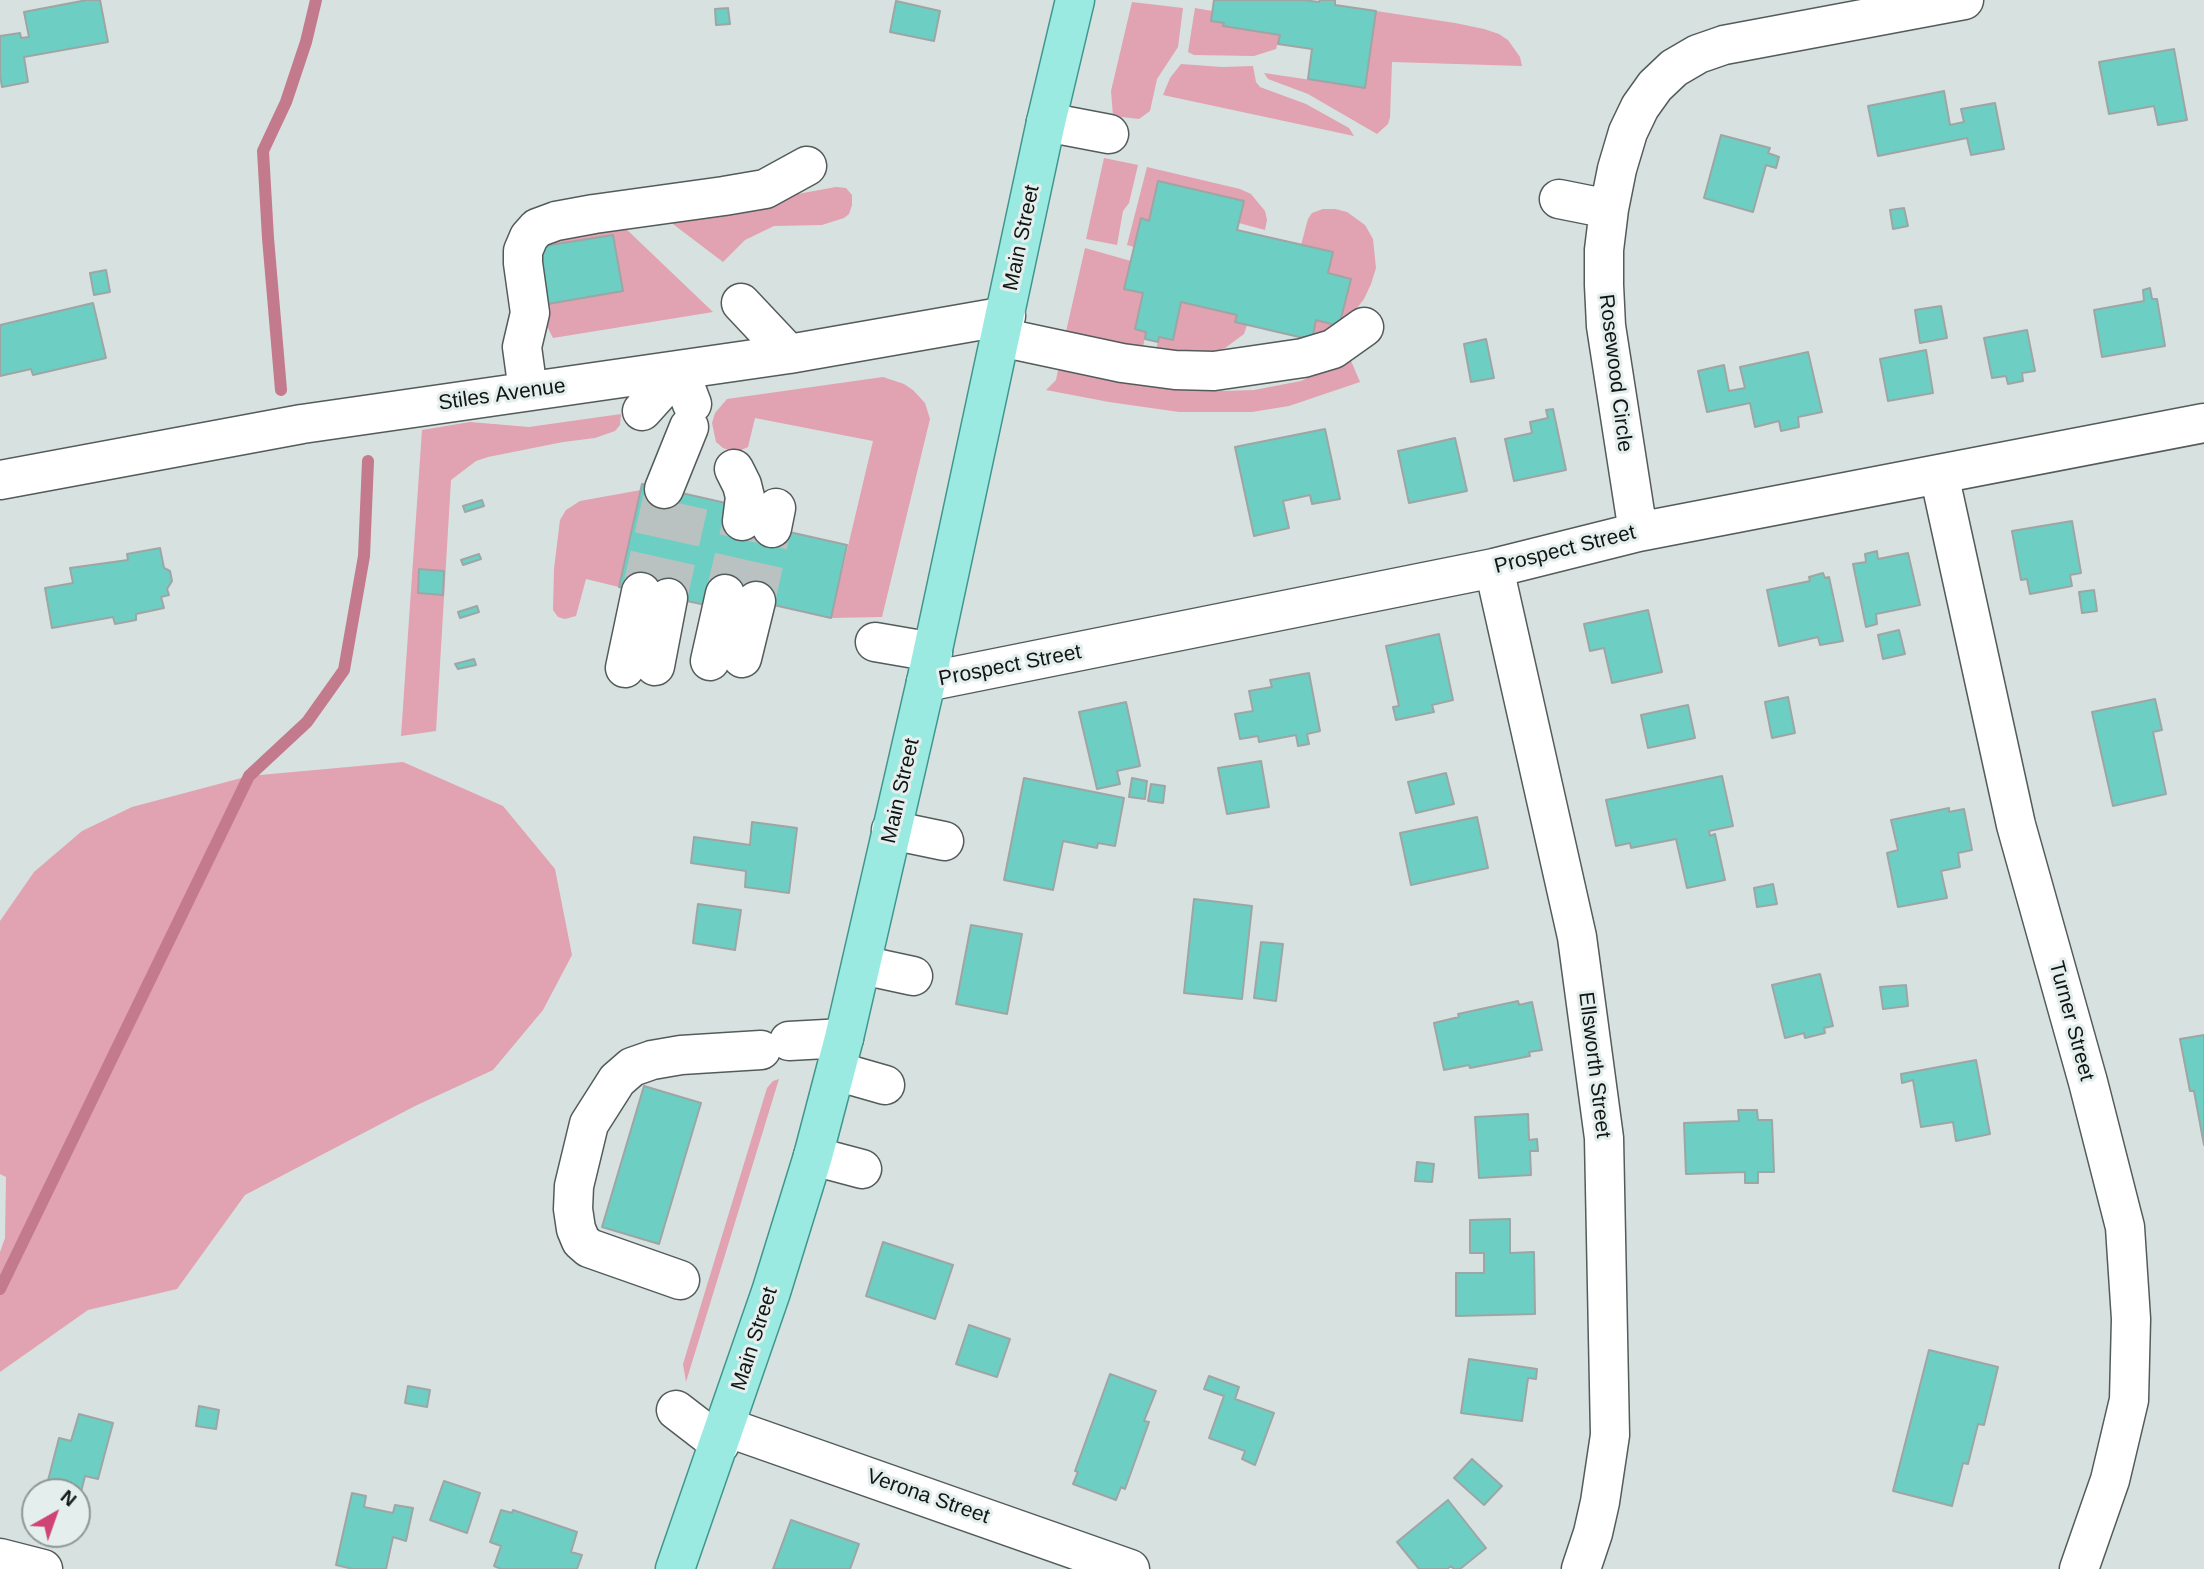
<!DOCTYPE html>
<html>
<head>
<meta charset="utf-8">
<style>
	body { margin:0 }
	#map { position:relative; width:2204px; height:1569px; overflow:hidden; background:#d7e1e0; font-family:Arial,sans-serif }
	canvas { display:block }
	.north { position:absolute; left:21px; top:1478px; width:70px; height:70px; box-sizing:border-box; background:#e4efed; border:2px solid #909896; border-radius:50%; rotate:40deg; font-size:19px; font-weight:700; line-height:28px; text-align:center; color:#111514 }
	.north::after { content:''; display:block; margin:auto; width:24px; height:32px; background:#d04475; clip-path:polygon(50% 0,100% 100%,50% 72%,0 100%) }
</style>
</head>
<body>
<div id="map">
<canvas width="2204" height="1569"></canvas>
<div class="north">N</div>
</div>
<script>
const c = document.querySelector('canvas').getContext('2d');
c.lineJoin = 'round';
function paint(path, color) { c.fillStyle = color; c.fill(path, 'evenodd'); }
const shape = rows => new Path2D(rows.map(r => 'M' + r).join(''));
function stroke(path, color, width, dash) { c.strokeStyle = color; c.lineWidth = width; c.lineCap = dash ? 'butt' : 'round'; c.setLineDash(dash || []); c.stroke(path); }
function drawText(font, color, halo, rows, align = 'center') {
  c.font = font + ' Arial,sans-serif'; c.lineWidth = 6; c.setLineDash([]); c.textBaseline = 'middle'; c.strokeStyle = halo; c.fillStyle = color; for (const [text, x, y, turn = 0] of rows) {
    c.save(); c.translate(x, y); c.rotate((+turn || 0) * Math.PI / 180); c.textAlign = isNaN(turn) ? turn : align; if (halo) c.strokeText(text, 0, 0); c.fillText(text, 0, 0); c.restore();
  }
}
paint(shape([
	[1132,2,1183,8,1178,47,1157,79,1150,111,1139,119,1113,116,1111,91],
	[1195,8,1212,11,1211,21,1224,23,1224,26,1280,35,1276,49,1254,56,1194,55,1188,52],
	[1376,11,1455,23,1484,29,1499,34,1508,40,1520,57,1522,66,1392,62,1390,117,1388,124,1377,134,1308,94,1268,79,1264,73,1365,88],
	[1181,64,1222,67,1253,66,1256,82,1260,87,1306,104,1349,128,1354,136,1163,95,1170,78],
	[1104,158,1138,165,1129,203,1123,211,1117,245,1086,239],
	[1147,167,1240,189,1251,194,1265,211,1267,220,1265,230,1239,223,1244,201,1149,221,1141,219,1134,247,1127,245],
	[836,187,846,188,852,195,852,205,849,214,844,218,822,225,774,226,745,240,723,262,665,218],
	[1323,209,1335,209,1347,212,1365,225,1373,239,1376,268,1371,284,1364,299,1344,325,1333,334,1321,339,1312,340,1316,320,1339,326,1350,279,1328,273,1332,252,1301,245,1308,219,1312,213],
	[623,226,713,312,553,338,545,322,546,238],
	[1085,248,1131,261,1124,288,1143,293,1135,329,1146,332,1142,352,1065,336],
	[1181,302,1237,315,1235,322,1247,325,1244,334,1225,348,1214,352,1155,354,1159,337,1173,340],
	[1349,356,1360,382,1289,406,1252,412,1179,412,1109,402,1046,390,1056,380,1059,365,1181,387,1224,391,1254,390,1301,381,1332,367],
	[883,377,904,384,913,390,925,403,930,419,882,617,831,618,873,441,755,418,748,447,739,451,732,451,723,448,716,442,712,423,715,413,727,399],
	[621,414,620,425,615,431,595,438,563,442,488,457,476,461,451,480,436,731,401,736,422,430,470,422,529,427],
	[641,490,619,587,586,579,576,616,565,619,558,617,553,610,554,569,560,520,566,510,580,501],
	[403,762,503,806,555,869,572,955,543,1010,493,1070,415,1106,245,1195,177,1289,88,1310,0,1372,0,1252,5,1238,6,1177,0,1174,0,921,34,872,82,831,132,807,249,776],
	[779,1079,686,1382,683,1364,767,1088,773,1081]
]), '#e1a2b1');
stroke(shape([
	[281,390,268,238,263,151,286,102,306,42,316,0],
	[0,1289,249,776,307,722,344,670,364,556,368,461]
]), '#c37a8d', 12);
const building = shape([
	[87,0,100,0,108,42,24,57,28,82,2,87,0,75,0,36,20,33,21,38,29,37,24,12,87,0],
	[1214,0,1303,0,1319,2,1320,0,1335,0,1335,5,1376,11,1365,88,1308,79,1312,49,1278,44,1280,35,1223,26,1224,23,1211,21,1214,0],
	[896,1,940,11,934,41,890,32,896,1],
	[728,8,730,24,716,25,715,9,728,8],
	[2174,49,2187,120,2158,125,2154,106,2109,114,2099,62,2174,49],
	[1944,91,1950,125,1964,122,1961,109,1995,103,2004,149,1971,155,1967,138,1878,156,1868,106,1944,91],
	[1721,135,1770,148,1768,153,1779,157,1776,168,1766,165,1753,212,1704,198,1721,135],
	[1158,181,1244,201,1237,230,1333,252,1328,273,1351,279,1339,326,1316,320,1312,340,1235,322,1237,315,1181,302,1173,340,1159,337,1158,342,1145,339,1146,332,1135,329,1143,293,1124,289,1141,218,1149,221,1158,181],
	[1904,208,1908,226,1893,229,1890,210,1904,208],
	[613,235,623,291,542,305,532,248,613,235],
	[106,270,110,292,94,295,90,273,106,270],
	[2150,288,2152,299,2157,299,2165,346,2102,357,2094,310,2144,301,2143,290,2150,288],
	[93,303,106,358,33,375,31,369,0,376,0,325,93,303],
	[1941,306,1947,338,1920,343,1915,310,1941,306],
	[2027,330,2035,371,2022,373,2023,381,2008,384,2006,376,1992,378,1984,338,2027,330],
	[1486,339,1494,378,1471,382,1464,344,1486,339],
	[1926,350,1933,393,1888,401,1880,359,1926,350],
	[1808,352,1822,412,1798,417,1799,427,1781,431,1779,421,1755,427,1750,403,1707,412,1698,371,1724,365,1729,391,1745,388,1740,367,1808,352],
	[1553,409,1566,470,1514,481,1505,439,1532,433,1530,422,1548,418,1546,410,1553,409],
	[1325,429,1340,499,1312,504,1310,495,1283,501,1289,528,1254,536,1235,447,1325,429],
	[1455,438,1467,491,1409,503,1398,451,1455,438],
	[642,484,730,504,727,518,847,545,831,618,756,601,706,605,619,587,642,484],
	[482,500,484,506,465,512,463,506,482,500],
	[2072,521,2081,573,2070,575,2072,586,2030,594,2027,579,2021,580,2012,531,2072,521],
	[160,548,164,568,170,571,172,581,167,589,169,595,161,597,164,608,136,614,136,620,115,624,113,617,52,628,45,588,73,583,70,568,128,560,127,554,160,548],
	[1877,551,1878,559,1908,553,1920,605,1876,614,1877,624,1866,627,1853,564,1866,562,1865,554,1877,551],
	[479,554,481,559,463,565,461,560,479,554],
	[419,569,444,571,443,595,418,593,419,569],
	[1823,573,1825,578,1829,577,1843,641,1820,645,1818,637,1779,646,1767,590,1810,581,1809,577,1823,573],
	[2094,590,2097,611,2082,613,2079,592,2094,590],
	[477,606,479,612,460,618,458,612,477,606],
	[1648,610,1662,672,1612,683,1604,648,1590,651,1584,624,1648,610],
	[1899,630,1905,654,1883,659,1878,635,1899,630],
	[1439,634,1453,700,1432,705,1434,712,1396,720,1393,707,1399,706,1386,646,1439,634],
	[474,659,476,665,458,669,455,664,474,659],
	[1309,673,1320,731,1307,734,1309,744,1298,746,1296,735,1259,742,1258,736,1240,739,1235,714,1253,711,1249,691,1272,687,1270,680,1309,673],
	[1788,697,1795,733,1772,738,1765,702,1788,697],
	[2155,699,2162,730,2153,732,2166,794,2113,806,2092,712,2155,699],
	[1126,702,1140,766,1117,771,1120,784,1097,789,1079,712,1126,702],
	[1688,705,1695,738,1648,748,1641,715,1688,705],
	[1261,761,1269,807,1227,814,1218,768,1261,761],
	[1446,773,1454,804,1416,813,1408,782,1446,773],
	[1722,776,1733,826,1709,831,1710,836,1715,834,1725,880,1687,888,1676,839,1631,848,1630,843,1616,846,1606,800,1722,776],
	[1024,778,1124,798,1115,846,1098,843,1097,848,1063,841,1053,890,1004,880,1024,778],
	[1132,778,1147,781,1145,799,1129,797,1132,778],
	[1151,784,1165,786,1163,803,1148,801,1151,784],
	[1949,808,1949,812,1964,809,1972,850,1958,853,1960,867,1941,871,1947,898,1898,907,1887,853,1898,850,1891,820,1949,808],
	[1477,817,1488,868,1411,885,1400,833,1477,817],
	[752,822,797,828,789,893,745,887,746,871,691,863,694,837,750,845,752,822],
	[1773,884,1777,904,1757,907,1754,888,1773,884],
	[1194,899,1252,906,1242,999,1184,993,1194,899],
	[698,904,741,910,735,950,693,943,698,904],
	[971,925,1022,934,1007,1014,956,1004,971,925],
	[1261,942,1283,944,1276,1001,1254,998,1261,942],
	[1820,974,1833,1026,1824,1028,1825,1033,1805,1038,1804,1033,1785,1038,1772,985,1820,974],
	[1906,985,1908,1006,1883,1009,1880,987,1906,985],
	[1518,1001,1519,1005,1532,1002,1542,1050,1529,1052,1530,1056,1470,1068,1469,1065,1444,1070,1434,1023,1459,1017,1458,1014,1518,1001],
	[2204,1035,2204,1145,2194,1091,2190,1091,2180,1039,2204,1035],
	[1976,1060,1990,1134,1956,1141,1953,1122,1921,1127,1913,1080,1902,1083,1901,1074,1976,1060],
	[644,1086,701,1103,659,1244,602,1227,644,1086],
	[1738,1110,1757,1110,1758,1120,1772,1120,1774,1172,1758,1172,1758,1183,1745,1183,1745,1172,1686,1174,1684,1123,1739,1121,1738,1110],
	[1528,1114,1529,1140,1537,1139,1538,1151,1530,1151,1531,1175,1479,1178,1475,1117,1528,1114],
	[1417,1162,1434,1164,1432,1182,1415,1181,1417,1162],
	[1510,1219,1510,1253,1534,1252,1535,1314,1456,1316,1456,1273,1484,1273,1484,1253,1470,1253,1470,1220,1510,1219],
	[883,1242,953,1265,935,1319,866,1296,883,1242],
	[969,1325,1010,1339,997,1377,956,1364,969,1325],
	[1929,1350,1998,1367,1984,1425,1978,1424,1968,1464,1963,1463,1952,1506,1893,1491,1929,1350],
	[1469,1359,1537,1369,1536,1379,1528,1378,1522,1421,1461,1413,1469,1359],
	[1110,1374,1156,1391,1144,1421,1149,1422,1125,1489,1121,1487,1116,1500,1073,1484,1078,1472,1075,1471,1110,1374],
	[1209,1376,1239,1387,1235,1399,1274,1413,1255,1465,1242,1459,1245,1451,1209,1438,1224,1396,1204,1389,1209,1376],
	[408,1386,430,1390,427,1407,405,1403,408,1386],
	[199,1406,219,1410,216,1429,196,1426,199,1406],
	[79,1414,113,1423,98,1479,85,1476,77,1508,77,1492,45,1492,59,1438,71,1441,79,1414],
	[1472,1459,1502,1486,1484,1505,1454,1478,1472,1459],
	[444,1481,480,1493,467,1533,430,1520,444,1481],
	[352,1493,366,1496,364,1507,393,1513,395,1505,413,1508,406,1541,393,1537,386,1569,353,1569,336,1565,352,1493],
	[1448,1500,1486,1548,1460,1569,1454,1569,1451,1566,1447,1569,1419,1569,1397,1542,1448,1500],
	[501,1510,512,1513,513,1510,577,1532,571,1552,582,1555,577,1569,501,1569,494,1566,501,1546,490,1542,501,1510],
	[791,1520,859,1544,850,1569,773,1569,791,1520]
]);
paint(building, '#6dcfc3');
stroke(building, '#9da6a5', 2);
stroke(shape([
	[641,592,664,489],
	[725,594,742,521],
	[668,598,691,495],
	[756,601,772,528]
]), '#b9c2c1', 38, [38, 19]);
const minor = shape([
	[1046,122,1109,134],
	[1559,199,1609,209],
	[741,303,789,354],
	[1000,337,1122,363,1175,370,1214,371,1303,358,1333,349,1364,327],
	[528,391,522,347,530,313,523,263,523,251,529,237,537,228,556,221,594,214,724,196,765,189,807,166],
	[642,411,679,370,692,404],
	[734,469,742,485,745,497,742,521],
	[1939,474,2016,825,2088,1082,2125,1227,2131,1319,2129,1400,2110,1480,2079,1569],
	[0,480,302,424,789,354,1006,316],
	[664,489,689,427],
	[772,528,776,508],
	[1638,532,1606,326,1604,285,1604,250,1609,209,1617,169,1628,132,1640,107,1655,86,1674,68,1698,54,1724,45,1964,0],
	[1494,568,1577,937,1604,1138,1610,1435,1600,1502,1593,1533,1581,1569],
	[875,642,933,652],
	[742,658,756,601],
	[710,661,725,594],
	[655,666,668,598],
	[625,668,641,592],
	[926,682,1494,568,1638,532,2204,423],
	[891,830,944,841],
	[862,965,913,976],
	[789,1041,844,1038],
	[836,1071,885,1085],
	[813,1156,862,1169],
	[680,1280,589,1248,581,1241,576,1229,573,1209,574,1186,589,1124,617,1080,632,1067,652,1060,681,1055,761,1050],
	[676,1410,720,1444],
	[726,1427,1130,1569],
	[0,1558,43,1569]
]);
const major = shape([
	[675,1569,771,1292,813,1156,844,1038,926,682,1046,122,1075,0]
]);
stroke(minor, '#535c5b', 41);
stroke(major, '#40968d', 41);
stroke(minor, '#fff', 38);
stroke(major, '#9beae2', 38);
drawText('21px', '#111514', '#e4efed', [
	["Main Street",1022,238,-78],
	["Rosewood Circle",1615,373,83],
	["Stiles Avenue",502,395,-8],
	["Prospect Street",1565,550,-14],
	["Prospect Street",1010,666,-11],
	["Main Street",901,791,-77],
	["Turner Street",2071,1021,75],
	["Ellsworth Street",1594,1065,83],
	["Main Street",755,1339,-72],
	["Verona Street",928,1497,19]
]);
</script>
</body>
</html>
